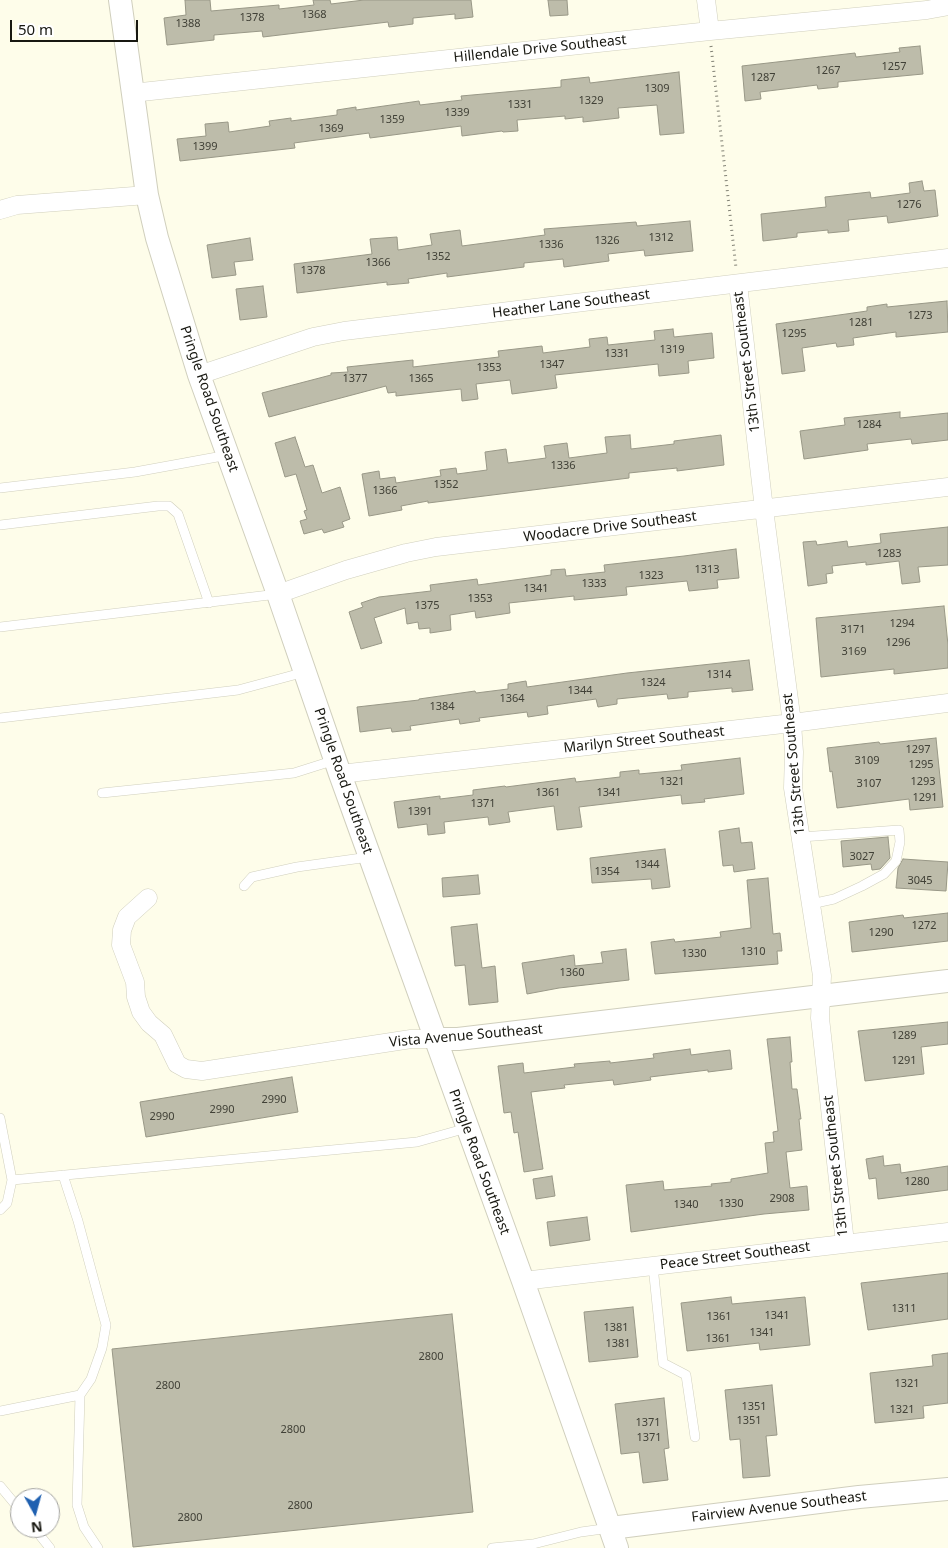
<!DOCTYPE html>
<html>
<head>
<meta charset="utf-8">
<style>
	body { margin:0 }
	#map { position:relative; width:948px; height:1548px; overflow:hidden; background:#fefdea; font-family:"Noto Sans",sans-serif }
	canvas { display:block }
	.north { position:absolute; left:10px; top:1488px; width:50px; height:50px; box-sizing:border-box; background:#fff; border:1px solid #a3a3a0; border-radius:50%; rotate:173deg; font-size:14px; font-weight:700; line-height:20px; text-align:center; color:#181811 }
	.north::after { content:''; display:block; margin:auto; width:18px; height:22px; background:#1f60b0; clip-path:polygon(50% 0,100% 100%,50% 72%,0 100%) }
	.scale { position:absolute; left:10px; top:20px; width:128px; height:22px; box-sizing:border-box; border:2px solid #181811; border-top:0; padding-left:6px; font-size:15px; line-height:18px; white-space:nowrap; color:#181811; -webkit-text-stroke:4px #fff; paint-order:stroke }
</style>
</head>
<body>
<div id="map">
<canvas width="948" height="1548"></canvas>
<div class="north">N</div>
<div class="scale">50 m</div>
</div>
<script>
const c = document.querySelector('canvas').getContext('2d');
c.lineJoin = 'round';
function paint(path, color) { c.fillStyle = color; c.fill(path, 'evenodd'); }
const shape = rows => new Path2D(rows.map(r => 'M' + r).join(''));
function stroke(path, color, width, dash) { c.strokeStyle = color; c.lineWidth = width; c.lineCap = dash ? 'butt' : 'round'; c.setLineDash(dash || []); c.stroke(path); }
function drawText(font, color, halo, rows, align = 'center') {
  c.font = font + ' "Noto Sans",sans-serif'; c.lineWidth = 4; c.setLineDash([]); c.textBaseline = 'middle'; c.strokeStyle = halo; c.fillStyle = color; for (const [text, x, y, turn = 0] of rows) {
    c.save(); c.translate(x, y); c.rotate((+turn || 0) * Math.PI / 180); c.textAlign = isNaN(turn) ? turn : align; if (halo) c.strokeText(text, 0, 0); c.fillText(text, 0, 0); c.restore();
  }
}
const building = shape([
	[185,0,210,0,211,11,279,5,279,9,314,5,313,0,330,0,331,4,364,0,471,0,473,17,455,19,455,14,413,18,413,24,389,27,388,22,263,37,262,31,214,35,214,40,167,45,164,18,186,15,185,0],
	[548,0,567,0,568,15,550,16,548,0],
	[920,46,923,74,838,82,838,87,818,89,817,85,760,92,761,99,745,101,742,66,855,53,856,57,900,52,899,48,920,46],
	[679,72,684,133,660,135,657,105,618,108,619,118,583,122,583,117,565,119,565,116,517,120,518,131,503,132,502,131,462,136,461,126,370,138,369,133,294,143,295,148,180,161,177,139,206,136,205,124,228,122,229,132,270,126,269,121,291,118,291,121,337,115,337,110,356,107,356,110,419,101,420,105,462,100,461,96,561,87,561,80,589,77,590,83,679,72],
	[922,181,924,191,935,190,938,216,888,223,887,216,848,220,849,231,828,233,828,230,797,233,797,237,763,241,761,214,826,207,825,197,870,192,871,198,910,193,909,183,922,181],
	[690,221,693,251,645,256,644,250,608,254,609,261,564,267,563,259,524,263,524,267,447,277,447,273,408,279,409,283,387,285,387,282,297,293,294,264,372,254,370,239,397,237,398,250,432,245,430,234,460,230,462,246,545,235,544,229,636,222,637,226,690,221],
	[250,238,253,260,234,262,236,275,212,278,207,245,250,238],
	[263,286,267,317,240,320,236,289,263,286],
	[947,301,948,332,896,337,896,332,853,338,854,345,837,347,836,343,802,348,805,371,782,374,776,324,867,311,867,307,887,304,887,307,947,301],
	[673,329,674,337,712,333,714,358,688,361,689,373,659,376,658,364,555,375,557,388,512,394,510,380,476,384,478,399,462,401,461,389,396,396,396,392,388,393,386,386,269,417,262,393,331,375,331,373,348,372,347,367,413,360,413,367,499,357,498,351,542,346,543,353,590,347,589,339,607,337,608,345,655,340,654,331,673,329],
	[900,412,900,418,948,413,948,440,912,444,911,439,867,444,868,450,804,459,800,431,845,425,844,418,900,412],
	[630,435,631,449,674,444,674,441,721,435,724,465,677,471,677,468,629,473,629,478,428,503,428,501,401,506,402,510,369,516,362,474,379,471,380,479,395,477,396,483,441,476,440,470,456,468,457,474,487,470,485,452,506,449,508,463,546,458,544,446,567,443,569,458,607,453,605,437,630,435],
	[295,437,305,467,313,465,322,493,340,487,350,519,342,522,344,527,324,533,322,529,304,534,300,521,307,519,304,511,307,510,296,474,285,477,275,443,295,437],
	[948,527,948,565,918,567,920,582,902,584,899,561,866,565,866,562,832,566,833,573,826,574,827,583,808,586,803,542,816,541,817,545,847,541,848,547,881,543,880,534,948,527],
	[736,549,739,578,717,580,718,588,689,591,687,581,626,587,627,595,574,600,574,596,509,603,510,613,476,618,475,611,450,615,451,630,430,633,430,628,419,629,418,622,407,624,405,608,374,618,382,643,361,649,349,612,363,607,361,603,379,597,431,591,430,585,477,579,478,585,551,575,551,570,565,569,566,576,605,572,604,565,684,556,736,549],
	[944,606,948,645,948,668,894,674,894,669,821,677,816,618,944,606],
	[749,660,753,690,732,692,732,688,688,692,688,697,668,699,667,694,617,699,617,704,598,707,596,699,547,706,548,714,528,717,527,712,479,718,480,721,460,724,459,719,410,726,411,730,392,732,391,728,360,732,357,707,419,700,419,699,475,691,476,693,508,689,508,684,526,681,527,687,627,673,749,660],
	[936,738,943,807,910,810,909,799,837,808,832,771,830,772,827,748,879,742,880,744,936,738],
	[740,758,744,794,704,799,705,802,682,804,681,795,579,807,582,827,557,830,554,806,508,812,510,822,489,825,488,817,444,822,445,833,428,835,427,824,398,828,394,802,440,796,440,799,473,795,473,790,505,786,506,787,575,778,576,782,620,777,620,772,639,770,639,774,682,770,681,765,740,758],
	[739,828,741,843,752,842,755,869,734,872,733,865,723,866,719,831,739,828],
	[888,837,890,858,880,869,872,870,871,864,843,867,841,841,888,837],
	[665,849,670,887,652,889,651,879,592,883,590,858,665,849],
	[903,859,948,862,946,891,896,888,898,868,903,859],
	[478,875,480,894,443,897,442,878,478,875],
	[768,878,773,934,780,933,782,951,777,951,778,964,655,974,651,942,674,939,675,942,721,937,720,932,751,928,747,880,768,878],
	[948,913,948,941,852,952,849,922,903,915,904,918,948,913],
	[477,924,482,968,495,966,498,1002,469,1005,465,965,455,966,451,927,477,924],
	[626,949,629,980,559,988,527,994,522,963,574,955,575,966,603,963,601,952,626,949],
	[948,1022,948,1044,921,1047,924,1074,865,1081,858,1031,948,1022],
	[790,1037,792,1062,790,1062,792,1089,797,1089,801,1119,799,1119,802,1150,786,1152,790,1188,807,1186,809,1210,764,1214,631,1232,626,1185,663,1181,664,1190,712,1186,711,1184,731,1182,731,1179,768,1173,765,1143,774,1142,773,1132,778,1131,767,1039,790,1037],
	[690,1049,691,1055,730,1050,732,1069,708,1072,708,1070,650,1077,651,1080,614,1085,613,1080,564,1085,565,1088,531,1092,543,1169,524,1172,518,1132,514,1133,511,1112,504,1113,498,1066,523,1063,524,1073,575,1067,574,1064,610,1061,610,1063,654,1058,653,1054,690,1049],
	[292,1077,298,1112,146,1137,140,1102,292,1077],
	[883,1156,884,1166,900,1164,901,1173,948,1166,948,1190,878,1199,876,1178,869,1179,866,1159,883,1156],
	[552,1176,555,1196,536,1199,533,1179,552,1176],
	[587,1217,590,1240,550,1246,547,1222,587,1217],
	[948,1273,948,1319,868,1330,861,1283,948,1273],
	[731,1297,732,1304,805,1297,810,1345,760,1350,759,1343,687,1351,681,1303,731,1297],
	[633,1307,638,1357,589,1362,584,1312,633,1307],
	[452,1314,473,1512,133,1547,112,1349,452,1314],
	[948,1353,948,1403,923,1406,924,1418,875,1423,870,1373,933,1366,932,1355,948,1353],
	[772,1385,777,1435,766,1436,770,1476,743,1478,740,1439,730,1440,725,1390,772,1385],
	[664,1398,669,1448,664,1449,668,1480,643,1483,639,1452,621,1454,615,1404,664,1398]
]);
paint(building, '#bdbcaa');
stroke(building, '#999887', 1);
const service = shape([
	[0,488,135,472,228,455],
	[0,525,158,506,169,506,178,514,209,603],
	[0,627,278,594],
	[0,718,238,690,305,672],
	[102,793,294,773,335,760],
	[801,837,899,830,900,842,896,861,884,874,862,886,834,899,811,904],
	[244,886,252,877,297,867,369,857],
	[0,1118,12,1180,417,1142,467,1128],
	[63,1175,78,1221,106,1325,102,1348,91,1379,80,1395,77,1505,84,1527,98,1548],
	[0,1210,7,1203,12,1180],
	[653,1266,663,1363,686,1375,695,1437],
	[0,1411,80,1395],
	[0,1486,20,1510],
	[34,1528,50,1548],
	[492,1548,533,1544,581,1532,610,1528]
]);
const minor = shape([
	[706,0,710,31],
	[132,93,710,31,927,10,948,6],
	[0,210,17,205,147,195],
	[738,284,764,509,792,723,794,752,793,788,822,976,820,1018,845,1243],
	[199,375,313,337,344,331,948,258],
	[278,594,346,570,406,553,436,547,948,487],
	[340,774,792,723,948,703],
	[148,898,127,917,122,930,121,945,135,982,136,997,141,1012,149,1023,163,1035,177,1064,186,1069,202,1071,411,1039,435,1039],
	[523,1281,948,1232]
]);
const tertiary = shape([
	[120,0,147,195,157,238,199,375,278,594,340,774,523,1281,617,1548],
	[435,1039,458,1039,948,981],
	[611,1528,859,1497,948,1489]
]);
stroke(service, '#d0cfbd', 10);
stroke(minor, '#d0cfbd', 19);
stroke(tertiary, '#d0cfbd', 24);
stroke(shape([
	[711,46,736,268]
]), '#828275', 3, [1, 4]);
stroke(service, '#fff', 9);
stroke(minor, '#fff', 18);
stroke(tertiary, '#fff', 22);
drawText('11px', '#414137', null, [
	["1368",314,15],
	["1378",252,18],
	["1388",188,24],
	["1257",894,67],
	["1267",828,71],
	["1287",763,78],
	["1309",657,89],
	["1329",591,101],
	["1331",520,105],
	["1339",457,113],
	["1359",392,120],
	["1369",331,129],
	["1399",205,147],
	["1276",909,205],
	["1312",661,238],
	["1326",607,241],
	["1336",551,245],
	["1352",438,257],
	["1366",378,263],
	["1378",313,271],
	["1273",920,316],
	["1281",861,323],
	["1295",794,334],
	["1319",672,350],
	["1331",617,354],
	["1347",552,365],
	["1353",489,368],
	["1377",355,379],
	["1365",421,379],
	["1284",869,425],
	["1336",563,466],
	["1352",446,485],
	["1366",385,491],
	["1283",889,554],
	["1313",707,570],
	["1323",651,576],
	["1333",594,584],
	["1341",536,589],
	["1353",480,599],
	["1375",427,606],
	["1294",902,624],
	["3171",853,630],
	["1296",898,643],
	["3169",854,652],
	["1314",719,675],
	["1324",653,683],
	["1344",580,691],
	["1364",512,699],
	["1384",442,707],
	["1297",918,750],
	["3109",867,761],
	["1295",921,765],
	["1321",672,782],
	["1293",923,782],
	["3107",869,784],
	["1361",548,793],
	["1341",609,793],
	["1291",925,798],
	["1371",483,804],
	["1391",420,812],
	["3027",862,857],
	["1344",647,865],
	["1354",607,872],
	["3045",920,881],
	["1272",924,926],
	["1290",881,933],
	["1310",753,952],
	["1330",694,954],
	["1360",572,973],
	["1289",904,1036],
	["1291",904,1061],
	["2990",274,1100],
	["2990",222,1110],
	["2990",162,1117],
	["1280",917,1182],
	["2908",782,1199],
	["1330",731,1204],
	["1340",686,1205],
	["1311",904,1309],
	["1341",777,1316],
	["1361",719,1317],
	["1381",616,1328],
	["1341",762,1333],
	["1361",718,1339],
	["1381",618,1344],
	["2800",431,1357],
	["1321",907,1384],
	["2800",168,1386],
	["1351",754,1407],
	["1321",902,1410],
	["1351",749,1421],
	["1371",648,1423],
	["2800",293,1430],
	["1371",649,1438],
	["2800",300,1506],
	["2800",190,1518]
]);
drawText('14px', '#181811', '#fff', [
	["Hillendale Drive Southeast",540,49,-6],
	["Heather Lane Southeast",571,304,-7],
	["13th Street Southeast",747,362,-97],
	["Pringle Road Southeast",209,399,71],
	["Woodacre Drive Southeast",610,527,-7],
	["Marilyn Street Southeast",644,740,-6],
	["13th Street Southeast",794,764,-95],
	["Pringle Road Southeast",343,781,71],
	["Vista Avenue Southeast",466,1036,-5],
	["Pringle Road Southeast",479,1162,70],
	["13th Street Southeast",836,1166,-96],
	["Peace Street Southeast",735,1256,-7],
	["Fairview Avenue Southeast",779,1507,-7]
]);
</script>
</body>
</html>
